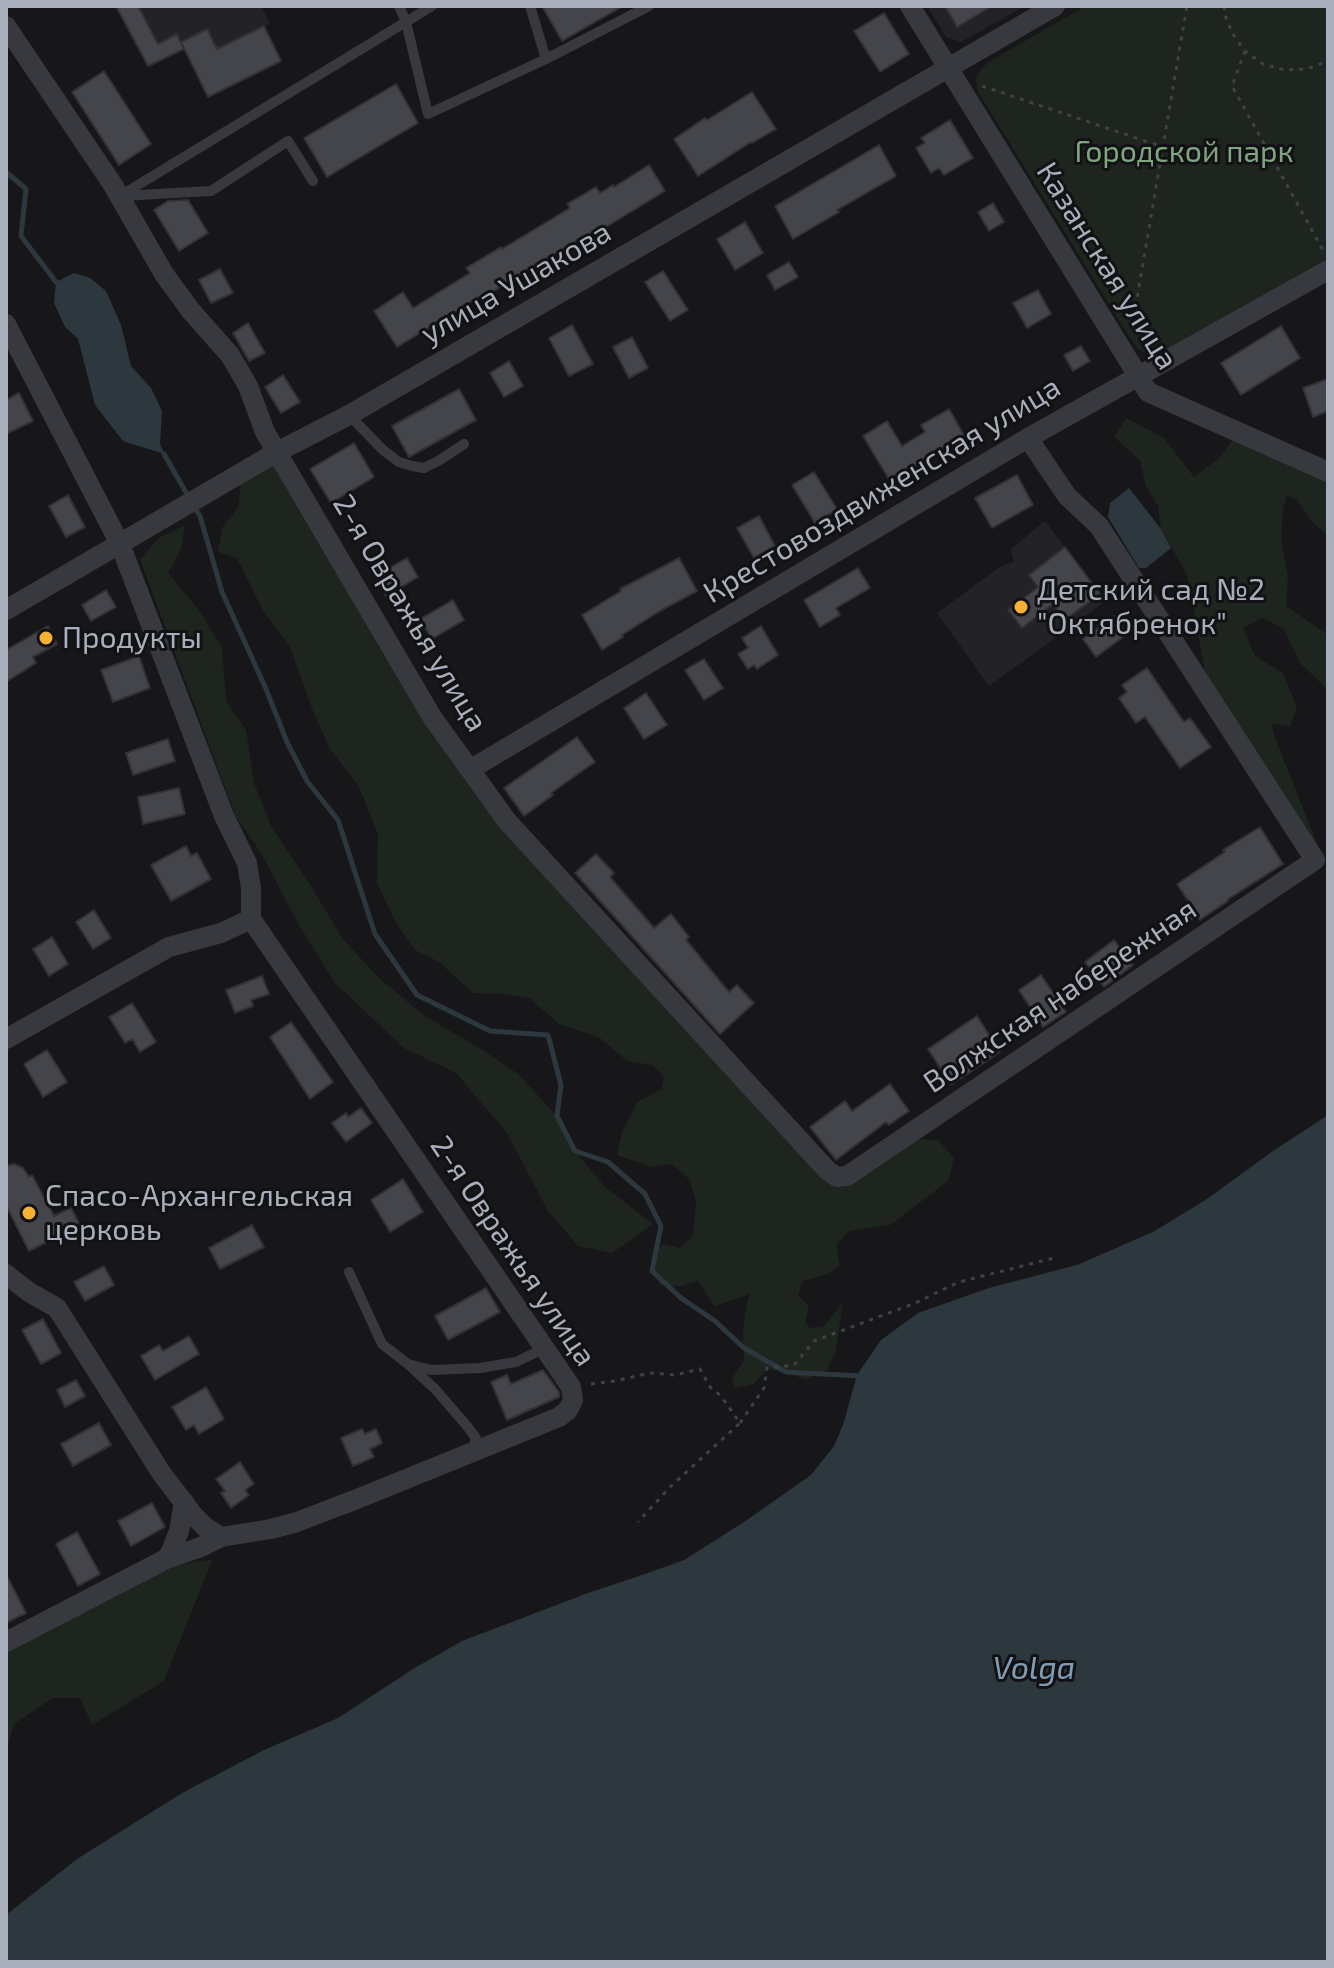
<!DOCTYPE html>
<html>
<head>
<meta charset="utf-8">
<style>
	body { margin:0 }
	#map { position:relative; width:1334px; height:1968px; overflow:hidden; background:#17171a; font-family:"Exo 2",sans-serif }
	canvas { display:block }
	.frame { position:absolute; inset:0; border:8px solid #a9afba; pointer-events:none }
</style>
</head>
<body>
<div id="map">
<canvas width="1334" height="1968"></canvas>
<div class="frame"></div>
</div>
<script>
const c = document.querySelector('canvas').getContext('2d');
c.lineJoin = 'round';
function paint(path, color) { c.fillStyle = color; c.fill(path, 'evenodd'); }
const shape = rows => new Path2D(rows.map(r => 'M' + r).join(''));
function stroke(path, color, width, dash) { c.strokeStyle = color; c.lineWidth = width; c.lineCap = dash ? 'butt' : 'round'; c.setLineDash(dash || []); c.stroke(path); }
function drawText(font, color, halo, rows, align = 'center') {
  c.font = font + ' "Exo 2",sans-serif'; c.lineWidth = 6; c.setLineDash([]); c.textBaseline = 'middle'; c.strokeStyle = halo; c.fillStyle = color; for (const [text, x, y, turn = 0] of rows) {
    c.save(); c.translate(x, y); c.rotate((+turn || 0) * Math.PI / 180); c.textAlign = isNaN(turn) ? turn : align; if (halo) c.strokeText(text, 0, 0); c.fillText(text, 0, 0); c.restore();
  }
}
paint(shape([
	[116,6,261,6,270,23,264,26,281,61,208,97,184,49,148,66],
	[927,6,1025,6,961,42,946,37],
	[1045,521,1106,601,989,686,937,613,1001,566,1014,562,1011,549]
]), '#232327');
paint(shape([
	[1085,6,1328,6,1328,258,1162,352,1151,355,1139,350,1132,341,978,92,976,79,981,69,989,62],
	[1126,418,1164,438,1194,477,1219,458,1235,437,1328,477,1328,536,1310,520,1298,501,1287,495,1283,509,1281,539,1288,575,1286,606,1328,635,1328,690,1301,664,1283,628,1262,618,1243,628,1255,656,1283,673,1297,708,1290,726,1271,723,1275,738,1318,846,1207,681,1187,575,1161,529,1158,506,1146,486,1140,460,1114,437],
	[276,460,427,719,835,1181,909,1139,938,1140,954,1158,948,1181,890,1225,849,1231,836,1246,840,1265,827,1274,803,1281,798,1295,809,1307,805,1321,810,1328,823,1327,843,1303,835,1354,827,1370,806,1380,786,1372,767,1369,754,1384,735,1388,732,1379,744,1360,743,1332,746,1307,750,1294,715,1306,698,1281,680,1286,661,1285,652,1271,652,1254,663,1244,680,1248,693,1236,696,1203,690,1180,672,1164,651,1167,617,1155,622,1132,637,1102,662,1089,664,1077,652,1065,627,1061,600,1038,559,1024,529,998,505,994,473,993,439,962,415,950,396,923,377,883,378,834,359,787,330,749,313,711,290,647,262,609,237,558,218,552,223,526,238,508,241,482],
	[185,525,181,549,168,573,199,610,222,648,226,701,246,730,254,783,271,826,311,886,342,938,377,976,423,1015,483,1050,518,1074,557,1116,575,1151,605,1187,653,1224,612,1253,578,1246,548,1211,507,1133,456,1073,404,1048,335,983,297,922,263,856,235,815,140,559,160,537],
	[212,1560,164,1681,92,1725,80,1698,53,1698,14,1724,6,1752,6,1649,164,1566]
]), '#1d251e');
paint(shape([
	[74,273,90,278,106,291,121,325,131,366,151,388,162,411,160,443,164,454,123,441,95,405,78,339,65,327,54,303,56,282],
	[1129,488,1161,529,1171,548,1146,568,1139,568,1108,517,1110,503],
	[1328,1115,1328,1962,6,1962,6,1915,77,1859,182,1793,264,1750,338,1718,413,1669,462,1641,588,1593,645,1574,684,1560,744,1522,811,1475,834,1446,843,1425,857,1375,881,1340,918,1313,989,1288,1077,1265,1153,1232,1207,1199,1273,1151]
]), '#2d373e');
stroke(shape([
	[6,172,26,189,21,236,56,282],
	[164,454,188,496],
	[193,505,200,516,222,592,266,689,287,742,307,781,338,820,375,934,417,995,490,1031,548,1035,561,1085,557,1116,575,1151,608,1162,645,1194,661,1226,652,1271,681,1298,715,1321,744,1348,786,1372,860,1376]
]), '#2d373e', 5);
const building = shape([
	[116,6,138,6,158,44,177,34,184,49,148,66,116,6],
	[542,6,623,6,562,41,542,6],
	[945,6,992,6,957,27,945,6],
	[884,13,909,54,880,72,854,31,884,13],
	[264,26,281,61,208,97,181,42,207,29,217,49,264,26],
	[104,71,151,144,119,165,72,92,104,71],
	[396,84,418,123,327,177,304,138,396,84],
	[752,92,776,129,752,143,751,142,698,176,674,139,705,118,707,120,752,92],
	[950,120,973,158,944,175,939,168,931,173,916,148,925,143,921,138,950,120],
	[879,145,896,176,837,210,839,212,793,239,775,206,879,145],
	[649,165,665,191,588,238,586,235,484,297,483,295,397,347,374,311,403,292,413,308,470,273,466,268,501,247,502,249,570,208,567,204,596,187,600,193,613,185,614,187,649,165],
	[188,200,208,233,179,251,154,210,168,201,188,200],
	[993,203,1004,222,989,231,978,212,993,203],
	[745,222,763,253,735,270,717,239,745,222],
	[789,262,798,277,775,290,767,275,789,262],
	[220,269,233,293,211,303,199,280,220,269],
	[663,271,688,310,670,321,645,282,663,271],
	[1038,290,1051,314,1027,328,1013,303,1038,290],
	[248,323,265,353,249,361,233,333,248,323],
	[572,325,593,364,569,376,549,338,572,325],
	[1281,326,1300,358,1241,395,1221,363,1281,326],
	[632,337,648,368,629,378,613,347,632,337],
	[1081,346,1090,361,1073,371,1064,355,1081,346],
	[509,361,523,386,504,397,490,373,509,361],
	[283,375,300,402,281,413,265,387,283,375],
	[1328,379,1328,411,1313,417,1303,388,1328,379],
	[459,389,476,420,409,457,392,426,459,389],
	[19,393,33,421,6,434,6,400,19,393],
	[949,409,965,437,946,449,945,447,890,481,863,436,887,421,902,446,925,432,921,425,949,409],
	[354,443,374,477,331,503,310,469,354,443],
	[814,472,837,509,815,523,792,485,814,472],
	[1017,475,1033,505,992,528,975,498,1017,475],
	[68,495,85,527,66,537,49,506,68,495],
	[759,516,775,546,754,558,737,528,759,516],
	[1065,547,1100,594,1062,622,1062,616,1053,604,1022,628,1008,610,1038,587,1029,575,1065,547],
	[407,558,418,577,386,596,375,576,407,558],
	[679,558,697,591,658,612,622,635,623,637,602,650,582,615,621,591,620,589,679,558],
	[858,568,870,588,836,608,840,615,820,627,804,600,858,568],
	[106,590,116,607,91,621,82,605,106,590],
	[453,600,464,620,432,639,420,619,453,600],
	[1114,616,1127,634,1096,657,1083,639,1114,616],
	[48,626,57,644,33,657,36,663,6,682,6,650,48,626],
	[761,626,778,655,757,669,754,665,748,669,738,654,748,648,742,638,761,626],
	[139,656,150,688,113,702,101,670,139,656],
	[704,659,723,688,704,700,685,670,704,659],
	[1147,668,1184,722,1190,718,1211,747,1180,768,1145,717,1136,723,1119,698,1127,692,1122,685,1147,668],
	[646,693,667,725,644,739,624,708,646,693],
	[577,737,595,762,551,793,553,795,524,816,504,788,577,737],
	[168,739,175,761,133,775,126,753,168,739],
	[179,788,185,814,143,824,138,797,179,788],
	[1260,827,1283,864,1227,900,1228,901,1200,920,1197,916,1191,920,1182,907,1189,902,1177,884,1225,852,1223,850,1260,827],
	[186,846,191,856,197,853,211,879,171,901,151,865,186,846],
	[596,854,614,873,610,877,654,928,671,914,689,937,686,940,729,992,737,985,754,1003,720,1034,575,873,596,854],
	[94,910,111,938,93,949,76,922,94,910],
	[52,937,68,964,49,976,33,949,52,937],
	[1114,940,1133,965,1104,987,1085,962,1114,940],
	[1041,975,1066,1012,1043,1027,1019,990,1041,975],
	[262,976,269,994,251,1000,253,1006,235,1013,226,990,262,976],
	[132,1003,156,1042,140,1052,132,1039,125,1043,109,1017,132,1003],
	[977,1016,1000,1052,951,1085,928,1049,977,1016],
	[291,1022,333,1082,310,1099,270,1037,291,1022],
	[47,1050,67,1082,43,1097,24,1064,47,1050],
	[890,1084,909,1111,889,1125,886,1122,836,1160,810,1127,845,1101,852,1111,890,1084],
	[361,1108,372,1123,346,1142,332,1123,346,1113,348,1117,361,1108],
	[14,1164,23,1168,29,1177,32,1175,54,1216,71,1208,80,1225,29,1251,6,1205,6,1166,14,1164],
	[403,1179,423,1212,390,1232,371,1200,403,1179],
	[252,1225,264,1247,220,1269,209,1248,252,1225],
	[104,1266,114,1285,85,1301,74,1282,104,1266],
	[486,1288,500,1312,448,1340,435,1316,486,1288],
	[43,1319,61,1353,41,1364,22,1330,43,1319],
	[189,1336,199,1354,155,1380,141,1356,159,1345,163,1351,189,1336],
	[543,1370,559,1392,559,1397,507,1420,491,1382,507,1375,511,1384,543,1370],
	[76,1380,85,1396,65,1407,57,1390,76,1380],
	[206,1387,224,1419,199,1434,194,1425,186,1430,172,1407,206,1387],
	[99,1423,111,1445,73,1466,61,1444,99,1423],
	[362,1429,365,1434,376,1429,382,1443,370,1449,374,1457,353,1466,341,1438,362,1429],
	[240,1462,254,1484,245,1490,249,1495,231,1508,221,1493,225,1491,216,1479,240,1462],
	[152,1503,165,1527,131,1546,118,1521,152,1503],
	[77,1532,100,1574,78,1586,56,1544,77,1532],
	[6,1574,26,1613,6,1623,6,1574]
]);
paint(building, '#43454a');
stroke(building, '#313136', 2);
stroke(shape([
	[1225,6,1224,12,1232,33,1245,51,1263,64,1284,70,1307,69,1328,61],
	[1245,51,1232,86,1324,252],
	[982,86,1163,147],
	[1129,324,1133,322,1187,6],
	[591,1384,615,1381,650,1373,675,1375,700,1369,710,1387,721,1396,740,1423,670,1487,638,1522],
	[740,1423,764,1388,767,1368,794,1365,814,1341,913,1304,959,1282,1054,1258]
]), '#3e4146', 3, [4, 6]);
stroke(shape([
	[399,6,406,22,428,114,546,59,530,6],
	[546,59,649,6],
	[120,196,432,6],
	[122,196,211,191,288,141,313,181],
	[349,415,383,450,399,462,412,466,424,468,440,460,464,444],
	[349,1272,382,1344,408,1364,431,1370,480,1368,516,1362,545,1348],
	[409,1365,435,1389,467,1426,476,1438,473,1450]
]), '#38393f', 10);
stroke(shape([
	[910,6,1148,392,1328,472],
	[6,26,113,185,164,274,191,311,230,355,248,386,265,432,432,717,507,821,827,1170,837,1177,847,1176,1315,860,1099,526,1067,496,1028,438],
	[6,324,120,544,224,816,247,863,251,888,251,919,571,1387,573,1400,568,1410,559,1417,357,1499,297,1522,271,1529,221,1537,201,1547,166,1559,6,1642],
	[6,610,277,452,349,415,1055,6],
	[471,769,1028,438,1328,270],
	[6,1039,169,947,221,933,251,919],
	[6,1274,29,1292,57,1308,162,1474,194,1516,205,1527,221,1537],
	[166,1559,171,1552,179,1531,184,1502]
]), '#38393f', 20);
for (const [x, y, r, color] of [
	[1021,607,8,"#f6b033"],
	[46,638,8,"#f6b033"],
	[29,1213,8,"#f6b033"]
]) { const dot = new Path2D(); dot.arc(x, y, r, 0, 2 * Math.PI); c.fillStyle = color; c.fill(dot); stroke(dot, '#121215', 3); }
drawText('30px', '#80a581', '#121215', [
	["Городской парк",1184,152]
]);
drawText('30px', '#a9afba', '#121215', [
	["Казанская улица",1107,266,58],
	["улица Ушакова",516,283,-30],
	["Крестовоздвиженская улица",882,490,-31],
	["2-я Овражья улица",410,613,59],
	["Волжская набережная",1060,996,-34],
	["2-я Овражья улица",513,1251,56]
]);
drawText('30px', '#a9afba', '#121215', [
	["Детский сад №2",1037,590],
	["\"Октябренок\"",1037,624],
	["Продукты",62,638],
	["Спасо-Архангельская",45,1196],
	["церковь",45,1230]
], 'left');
drawText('italic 32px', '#809db5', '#121215', [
	["Volga",1034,1668]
]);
</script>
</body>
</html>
